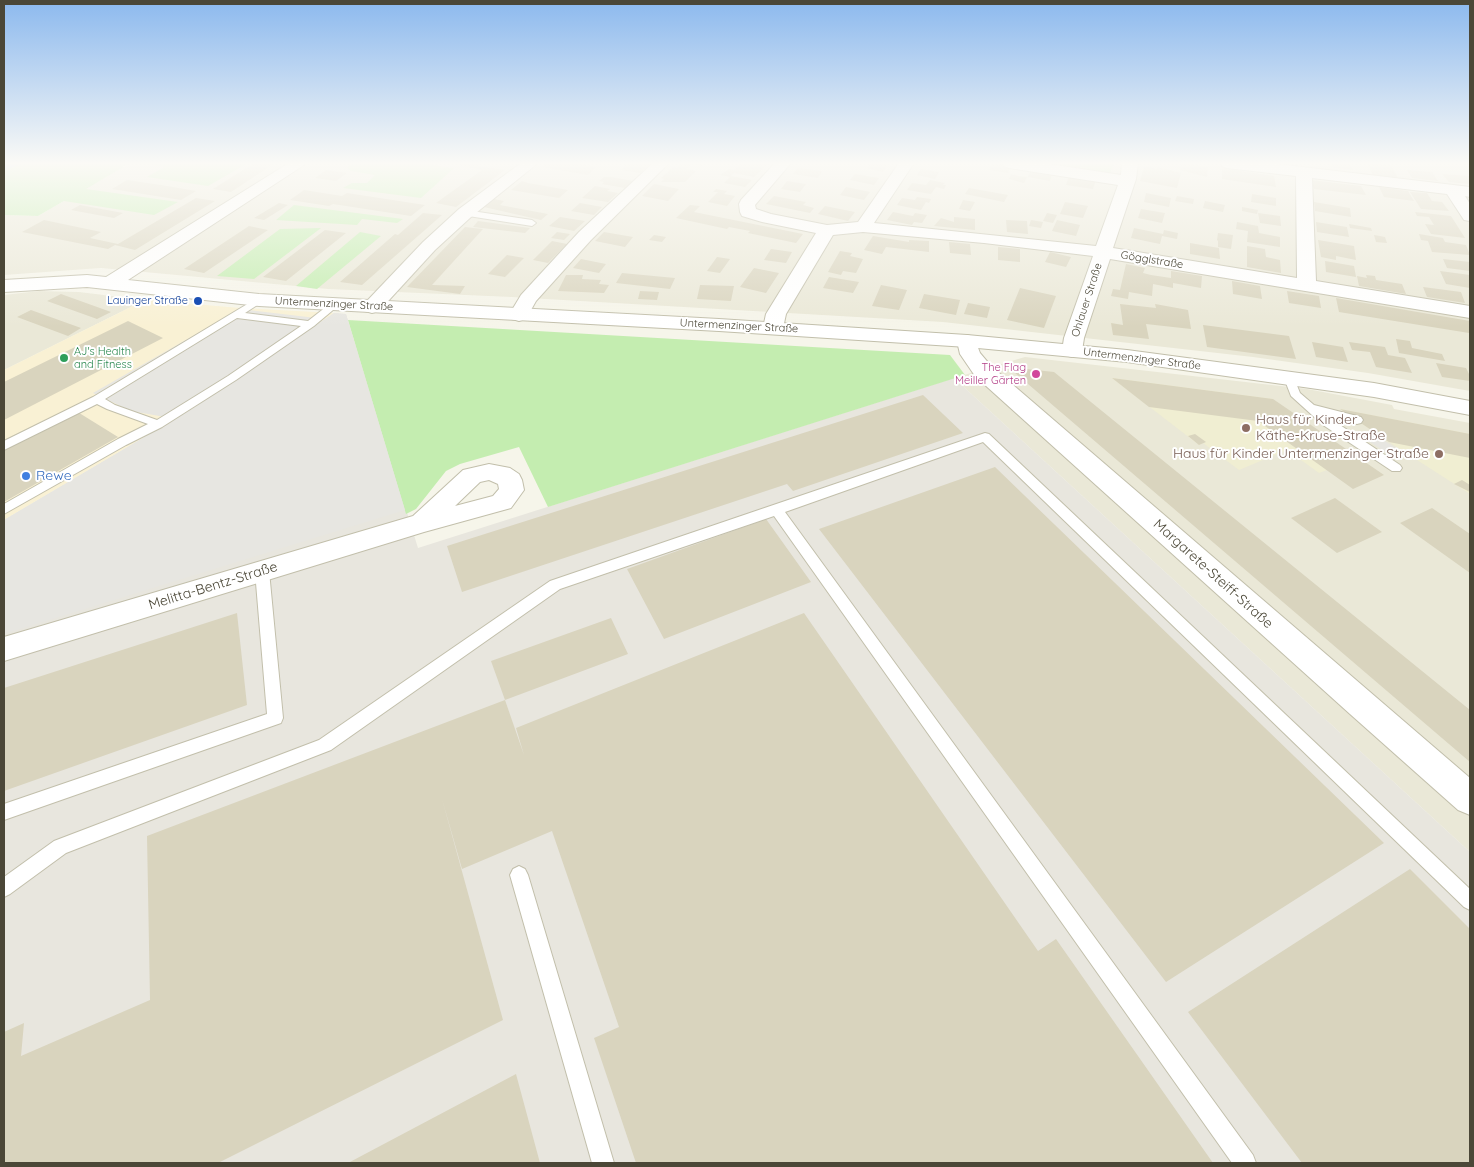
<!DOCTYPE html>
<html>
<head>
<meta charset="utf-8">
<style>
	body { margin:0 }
	#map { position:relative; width:1474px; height:1167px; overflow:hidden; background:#f6f5ea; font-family:Quicksand,sans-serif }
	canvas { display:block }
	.frame { position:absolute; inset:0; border:5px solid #4b4737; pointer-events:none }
</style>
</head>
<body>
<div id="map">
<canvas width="1474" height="1167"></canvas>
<div class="frame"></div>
</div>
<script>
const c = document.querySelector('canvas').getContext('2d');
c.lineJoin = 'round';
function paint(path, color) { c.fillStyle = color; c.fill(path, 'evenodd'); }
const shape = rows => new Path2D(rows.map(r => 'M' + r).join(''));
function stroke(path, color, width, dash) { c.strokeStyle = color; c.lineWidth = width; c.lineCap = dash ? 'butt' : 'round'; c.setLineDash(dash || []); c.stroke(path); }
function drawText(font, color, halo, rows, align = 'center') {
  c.font = font + ' Quicksand,sans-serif'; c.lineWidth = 4; c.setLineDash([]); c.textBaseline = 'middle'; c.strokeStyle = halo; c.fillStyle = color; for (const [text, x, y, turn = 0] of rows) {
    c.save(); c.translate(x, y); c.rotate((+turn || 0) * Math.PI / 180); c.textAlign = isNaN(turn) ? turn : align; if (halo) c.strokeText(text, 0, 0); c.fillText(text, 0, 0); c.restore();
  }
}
paint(shape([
	[130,163,1027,163,1109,176,1114,163,1470,163,1470,391,1368,373,1253,357,943,322,511,297,328,289,101,268,4,275,4,215,38,216],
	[39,291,79,292,145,300,4,370,4,295],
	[1025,357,1307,389,1392,405,1394,409,1470,423,1470,852,954,378]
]), '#eae8d7');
paint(shape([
	[145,300,241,308,334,313,192,409,4,520,4,370]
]), '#f9f1d4');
paint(shape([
	[334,313,346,314,418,548,954,378,1470,852,1470,1163,4,1163,4,520,192,409]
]), '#e8e6de');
paint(shape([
	[1112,378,1273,399,1327,470,1319,473,1287,450,1239,470,1203,443,1199,445],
	[1340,409,1470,434,1470,494,1389,442]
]), '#f0eed2');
paint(shape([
	[4,163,130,163,86,189,178,202,154,215,64,201,38,216,4,215],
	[144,163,248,163,208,186,147,177,164,167],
	[353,163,420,163,454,168,421,198,343,188,352,183,367,183,375,175,351,171,347,167],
	[1027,163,1114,163,1109,176],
	[294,205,403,219,397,223,362,219,357,225,276,220],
	[321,228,254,279,217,276,280,229],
	[360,232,381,236,317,289,296,286],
	[348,320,950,355,965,375,548,507,519,447,460,464,446,471,416,509,406,514]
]), '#c4edb0');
paint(shape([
	[240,309,316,318,165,417,131,411,93,393],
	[334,313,346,314,405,510,4,634,4,520,192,409],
	[1372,433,1402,452,1392,456,1362,437]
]), '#e7e6e1');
stroke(shape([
	[4,168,18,163]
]), '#a2c1f6', 4.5);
paint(shape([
	[254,163,275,163,231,192,213,189],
	[450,163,482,163,478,166,505,170,456,207,436,203,482,170],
	[547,163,575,163,596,167,588,175,542,167],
	[628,163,652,163,640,173,621,170],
	[681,163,704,163,701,166,692,164,687,169,696,171,685,182,661,182,664,179,661,178,673,167,677,168],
	[741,163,767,163,768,164,754,177,734,173,730,177,720,175,729,169,734,170],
	[871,163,880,163,888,165,883,172,867,168],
	[1181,163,1208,167,1207,177,1180,170],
	[1330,163,1350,163,1353,170,1331,167],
	[1367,163,1391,165,1398,178,1373,175],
	[992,164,1010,166,1008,173,989,170],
	[1144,166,1157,169,1158,167,1181,173,1177,188,1140,181],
	[798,168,822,171,818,178,793,174],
	[1222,168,1274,176,1276,187,1222,179],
	[921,169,939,172,935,179,917,175],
	[1031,169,1052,173,1050,181,1028,177],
	[326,170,347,173,336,181,315,178],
	[1407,170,1432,172,1438,181,1412,178],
	[855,174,879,178,874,185,850,180],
	[1011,174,1018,176,1027,177,1024,183,1009,179],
	[1442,174,1470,176,1470,184,1449,182],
	[1069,175,1096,180,1093,189,1066,185],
	[731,176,752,180,745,187,724,183],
	[604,177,611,177,633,181,625,188,602,184,604,182,599,181],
	[127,180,161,185,196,191,181,200,112,189],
	[930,180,945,183,943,185,946,185,944,189,936,187,931,194,907,190,912,183,926,185],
	[1311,180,1361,186,1366,195,1314,189],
	[522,181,528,183,568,190,559,198,511,190],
	[787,181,806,184,800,192,781,189],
	[654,184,679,189,668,201,642,196],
	[595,186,610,189,607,191,618,193,608,202,582,198],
	[846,187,870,192,864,200,840,195],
	[1379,187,1408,191,1414,201,1384,197],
	[969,188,1008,195,1004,202,965,194],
	[716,189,727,191,724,194,735,196,727,206,708,202,718,192,713,192],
	[304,190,342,196,347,193,425,205,411,216,333,204,329,206,290,200],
	[1410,192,1427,193,1432,201,1442,202,1449,211,1421,209],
	[1146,193,1171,198,1169,207,1144,202],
	[1252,194,1276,198,1276,206,1251,202],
	[774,196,806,202,803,205,814,208,810,213,766,204],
	[1177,196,1194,199,1193,204,1175,201],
	[917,197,931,199,929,203,926,202,921,210,897,205,902,198,915,200],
	[196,198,215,201,135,250,115,245,108,249,22,232,44,220,101,232,90,238,118,244],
	[494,199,504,201,500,205,548,214,541,220,484,207],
	[963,200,975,202,970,211,959,209],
	[1205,201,1225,205,1223,212,1203,208],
	[1065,202,1088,206,1083,218,1060,214],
	[1314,202,1350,208,1351,217,1315,211],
	[279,203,288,205,264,220,254,218],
	[580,203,602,207,594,215,571,211],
	[80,205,123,213,114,218,71,210],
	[690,205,700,206,694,212,803,234,796,243,748,233,750,231,729,227,727,229,676,218],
	[825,206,855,212,848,221,818,214],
	[1242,207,1258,210,1257,214,1242,211],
	[1141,209,1165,213,1162,223,1138,218],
	[893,212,913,216,915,213,927,215,922,223,914,222,912,225,887,220],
	[1415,212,1451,216,1465,238,1431,234,1425,224,1434,225,1429,217,1417,216],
	[423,213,442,215,362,285,340,282,395,234,398,235],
	[1047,213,1057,215,1053,223,1043,221],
	[1258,213,1280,216,1281,226,1260,223],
	[560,217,585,221,574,231,549,226],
	[954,217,975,219,975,230,934,226,941,218,954,222],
	[1006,220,1027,221,1028,234,1007,232],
	[1031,220,1043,222,1041,228,1029,226],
	[1057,220,1080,225,1076,236,1052,231],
	[478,221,530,228,525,233,473,227],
	[1237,222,1258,226,1259,233,1280,237,1280,247,1247,242,1248,231,1236,229],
	[1316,222,1347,227,1349,237,1317,232],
	[1349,224,1371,228,1372,231,1350,228],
	[249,226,268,230,204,273,184,269],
	[465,227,483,229,432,285,465,286,460,294,407,287],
	[1134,228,1163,234,1164,230,1178,233,1177,239,1162,236,1160,244,1131,238],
	[325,230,346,233,286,281,263,277],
	[557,232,570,234,564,240,551,238],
	[604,232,633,237,625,247,595,241],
	[1218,233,1233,235,1231,249,1218,247,1218,241,1217,240],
	[1419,234,1443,238,1445,242,1466,245,1470,255,1432,252,1428,241,1421,240],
	[654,235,666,237,662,242,649,240],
	[1374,235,1385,237,1387,243,1376,242],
	[873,236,909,242,909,240,929,241,929,252,886,247,882,254,864,250],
	[1318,240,1354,246,1356,260,1336,256,1336,260,1321,257],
	[552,241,567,244,548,263,533,260],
	[949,242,970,244,971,255,950,253],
	[1190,243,1219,248,1220,259,1190,254],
	[1247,246,1265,249,1266,257,1280,260,1281,273,1247,267],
	[998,247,1020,249,1020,262,998,260],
	[771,249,792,252,786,263,764,260],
	[840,251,852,253,850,256,863,259,856,273,843,271,841,275,828,272],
	[1050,252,1071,257,1066,267,1045,262],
	[507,255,524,258,505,277,488,274],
	[717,257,730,259,720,273,707,271],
	[581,259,606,264,599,273,573,268],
	[1443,259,1470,262,1470,271,1447,268],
	[1325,261,1354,266,1356,277,1326,272],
	[1126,264,1145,268,1143,273,1151,275,1171,278,1171,271,1202,276,1201,288,1173,283,1173,288,1153,284,1152,296,1129,292,1128,299,1111,296,1113,289,1120,290],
	[754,268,779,273,766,293,740,287],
	[1440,271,1470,275,1470,288,1446,284],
	[622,273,675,278,670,289,616,283],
	[566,275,583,275,582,279,601,280,599,284,609,285,604,293,558,291],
	[1366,275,1375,276,1376,280,1402,284,1406,294,1359,286,1357,276,1367,278],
	[829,277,859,282,853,293,823,288],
	[1232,281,1260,286,1262,299,1233,294],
	[700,285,734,286,731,301,697,299],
	[881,285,907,290,899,310,872,306],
	[1423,287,1461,292,1465,303,1427,297],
	[1020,288,1056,296,1044,328,1007,320],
	[640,291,659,292,657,300,638,299],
	[1287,291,1319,296,1321,308,1289,303],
	[61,294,111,312,97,319,47,301],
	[924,294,960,300,956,315,919,308],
	[1336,298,1470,321,1470,337,1469,333,1339,312],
	[968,303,990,307,987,318,964,314],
	[1120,304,1156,308,1155,304,1188,310,1191,329,1146,324,1149,339,1113,335,1111,323,1123,325],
	[31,310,81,328,68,336,17,317],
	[128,321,163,338,4,420,4,382],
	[1203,325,1289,336,1296,359,1207,347],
	[1396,339,1410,341,1412,348,1442,354,1445,361,1399,353],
	[1312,342,1343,347,1348,362,1316,357],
	[1349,342,1385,347,1388,355,1405,358,1412,373,1376,367,1370,352,1352,350],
	[1436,363,1466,368,1470,376,1470,381,1442,377],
	[1017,368,1054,372,1470,710,1470,762,1014,372],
	[1112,378,1273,399,1384,475,1353,489,1258,421,1149,407],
	[923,395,963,433,793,491,787,484,462,592,447,546],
	[1340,409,1470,434,1470,458,1389,442],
	[76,411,118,437,4,502,4,450],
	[1195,434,1206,442,1199,445,1188,436],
	[995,467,1384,843,1166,982,819,529],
	[1462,480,1470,485,1470,492,1454,484],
	[1335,498,1382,532,1337,553,1291,518],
	[1432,508,1470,534,1470,573,1400,523],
	[766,519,811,582,664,639,627,569],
	[237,613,247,705,4,791,4,688],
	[804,613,1038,951,1056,939,1213,1163,636,1163,594,1038,619,1027,552,831,462,869,442,799,503,1020,218,1163,4,1163,4,1032,24,1023,21,1056,150,1000,147,836,505,700,524,755,516,728],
	[611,618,628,654,505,700,491,661],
	[1410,869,1470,929,1470,1163,1302,1163,1188,1012],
	[516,1074,540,1163,348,1163]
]), '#d9d4be');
const service = shape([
	[465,210,532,220,536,223,532,226,462,215,461,213,465,210],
	[259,297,264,300,262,302,245,313,308,321,331,303,337,303,339,305,314,326,236,380,162,427,126,445,4,514,4,504,118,439,148,424,107,409,97,404,4,450,4,441,93,397,259,297],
	[237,318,301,326,228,376,157,420,115,405,105,399,237,318],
	[1289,375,1294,378,1300,393,1314,405,1361,417,1363,420,1361,423,1357,424,1328,417,1400,465,1402,468,1400,471,1392,471,1323,425,1291,396,1284,378,1289,375],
	[985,433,989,434,1470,889,1470,910,1464,907,983,442,785,512,1253,1155,1256,1163,1232,1163,774,516,560,589,331,750,66,853,10,894,4,897,4,877,54,841,319,740,550,581,985,433],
	[262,566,267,567,269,571,283,718,281,723,4,820,4,804,267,714,255,571,257,567,262,566],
	[519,866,525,869,528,875,614,1163,592,1163,510,875,513,869,519,866]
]);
const minor = shape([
	[521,163,538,163,471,217,435,250,379,311,372,313,365,311,362,307,365,303,423,242,459,209,521,163],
	[653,163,669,163,591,240,536,301,526,319,519,321,512,319,509,315,521,295,579,232,653,163],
	[775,163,791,163,755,205,756,209,771,214,827,225,858,222,899,163,914,163,874,223,1096,246,1118,185,1009,168,1004,166,1002,163,1042,163,1121,175,1122,163,1138,163,1136,179,1113,248,1297,278,1296,176,1227,168,1222,166,1220,163,1269,163,1470,187,1470,197,1465,196,1470,204,1470,221,1464,220,1447,194,1312,178,1316,281,1470,306,1470,318,1110,259,1084,338,1082,351,1079,355,1072,357,1065,355,1062,351,1064,338,1093,256,984,243,863,232,833,235,786,314,783,328,780,332,773,334,766,332,763,328,766,314,816,233,762,222,742,216,740,212,739,204,741,200,775,163],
	[967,335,974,337,980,353,991,366,1470,778,1470,815,1458,810,1350,714,975,376,960,354,957,341,960,337,967,335],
	[489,464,510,468,519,474,522,480,524,490,511,508,424,532,4,661,4,637,413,516,463,470,489,464],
	[489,480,498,484,499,489,493,496,455,506,480,482,489,480]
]);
const tertiary = shape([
	[289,163,307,163,128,280,259,294,719,319,967,335,1127,350,1374,383,1470,401,1470,415,1374,397,1127,362,967,347,719,331,259,306,87,287,4,292,4,280,87,275,106,277,289,163]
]);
stroke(service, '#c2bfab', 2);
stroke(minor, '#c2bfab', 2);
stroke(tertiary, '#c2bfab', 2);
paint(service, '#fff');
paint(minor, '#fff');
paint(tertiary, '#fff');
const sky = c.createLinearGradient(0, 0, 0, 327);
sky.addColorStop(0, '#8cb9ee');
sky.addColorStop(0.5, '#fbfaf6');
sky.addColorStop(1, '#fbfaf600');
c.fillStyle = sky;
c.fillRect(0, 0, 1474, 327);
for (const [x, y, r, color] of [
	[198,301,5,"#1a4fb4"],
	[64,358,5,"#2e9e5b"],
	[1036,374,5,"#d1479c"],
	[1246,428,5,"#8d6e63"],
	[1439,454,5,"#8d6e63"],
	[26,476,5,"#3f7fe0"]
]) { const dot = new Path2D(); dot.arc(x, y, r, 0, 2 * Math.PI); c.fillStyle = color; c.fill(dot); stroke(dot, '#fff', 2); }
drawText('11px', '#4b4737', '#fff', [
	["Gögglstraße",1152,260,9],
	["Ohlauer Straße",1087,300,-72],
	["Untermenzinger Straße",334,304,3],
	["Untermenzinger Straße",739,326,3],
	["Untermenzinger Straße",1142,359,7]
]);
drawText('11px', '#164399', '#fff', [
	["Lauinger Straße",188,301]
], 'right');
drawText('11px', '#27864d', '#fff', [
	["AJ's Health",74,352],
	["and Fitness",74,365]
], 'left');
drawText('11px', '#b23c85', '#fff', [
	["The Flag",1026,368],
	["Meiller Gärten",1026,381]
], 'right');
drawText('14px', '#785e54', '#fff', [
	["Haus für Kinder",1256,420],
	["Käthe-Kruse-Straße",1256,436],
	["Haus für Kinder Untermenzinger Straße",1429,454,"right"]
], 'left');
drawText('14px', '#366cbe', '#fff', [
	["Rewe",36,476]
], 'left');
drawText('14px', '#4b4737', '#fff', [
	["Margarete-Steiff-Straße",1213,574,42],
	["Melitta-Bentz-Straße",213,586,-17]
]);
</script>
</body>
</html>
